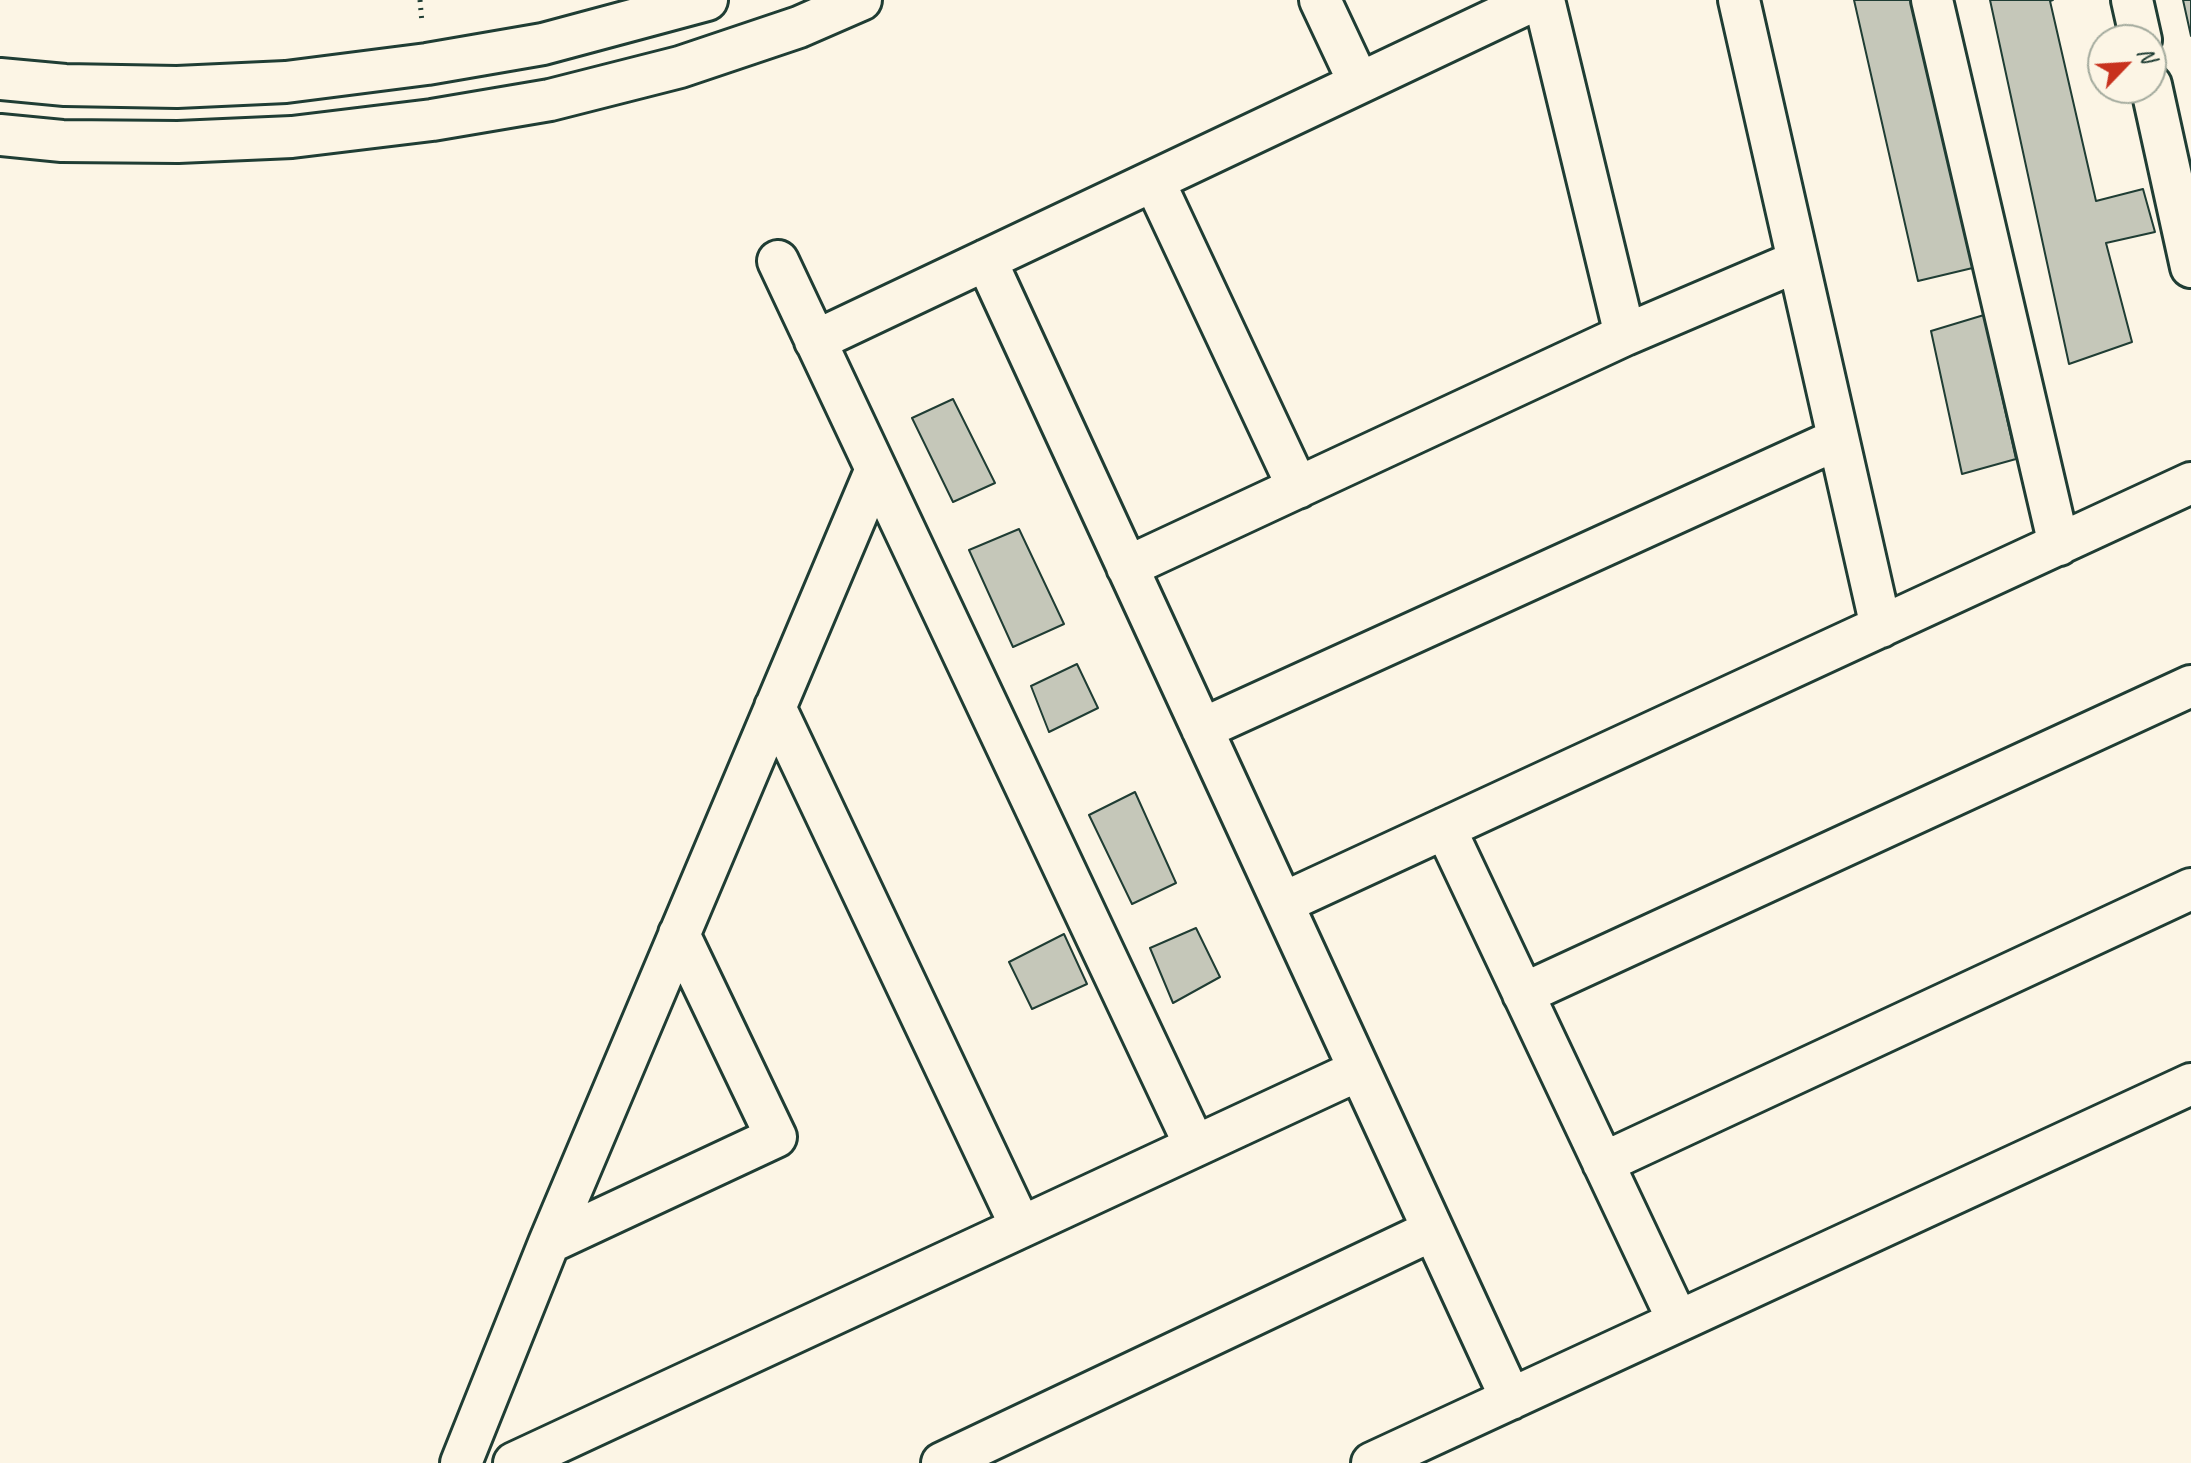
<!DOCTYPE html>
<html>
<head>
<meta charset="utf-8">
<style>
	body { margin:0 }
	#map { position:relative; width:2191px; height:1463px; overflow:hidden; background:#fcf5e5; font-family:Caveat,sans-serif }
	canvas { display:block }
	.north { position:absolute; left:2087px; top:24px; width:80px; height:80px; box-sizing:border-box; background:#fcf5e5; border:2px solid #a4ab9e; border-radius:50%; rotate:65deg; font-size:22px; font-weight:700; line-height:32px; text-align:center; color:#1f3d34 }
	.north::after { content:''; display:block; margin:auto; width:28px; height:36px; background:#c8321e; clip-path:polygon(50% 0,100% 100%,50% 72%,0 100%) }
</style>
</head>
<body>
<div id="map">
<canvas width="2191" height="1463"></canvas>
<div class="north">N</div>
</div>
<script>
const c = document.querySelector('canvas').getContext('2d');
c.lineJoin = 'round';
function paint(path, color) { c.fillStyle = color; c.fill(path, 'evenodd'); }
const shape = rows => new Path2D(rows.map(r => 'M' + r).join(''));
function stroke(path, color, width, dash) { c.strokeStyle = color; c.lineWidth = width; c.lineCap = dash ? 'butt' : 'round'; c.setLineDash(dash || []); c.stroke(path); }
const building = shape([
	[1854,0,1915,0,1981,266,1918,281,1854,0],
	[1990,0,2053,0,2050,1,2096,201,2143,189,2155,232,2106,243,2132,342,2069,364,1990,0],
	[2183,0,2191,0,2191,36,2183,0],
	[1984,315,2016,459,1962,474,1931,331,1984,315],
	[953,399,995,483,953,502,912,418,953,399],
	[1019,529,1064,624,1013,647,969,550,1019,529],
	[1077,664,1098,708,1049,732,1031,686,1077,664],
	[1135,792,1176,883,1132,904,1089,815,1135,792],
	[1196,928,1220,977,1173,1003,1150,948,1196,928],
	[1064,934,1087,984,1032,1009,1009,962,1064,934]
]);
paint(building, '#c5c7b9');
stroke(building, '#1f3d34', 2);
const minor = shape([
	[1320,0,1359,83],
	[1544,0,1625,335],
	[1739,0,1881,627],
	[1932,0,2059,545],
	[2132,0,2141,40],
	[0,79,65,85,177,87,286,82,427,64,543,44,707,0],
	[2151,85,2191,267],
	[0,135,62,141,178,142,292,137,432,120,550,100,680,67,799,27,861,0],
	[1154,181,1298,488],
	[986,260,1511,1399],
	[778,261,1195,1146],
	[815,341,1535,0],
	[1127,567,1625,335,1798,261],
	[775,707,1021,1227],
	[1202,729,1838,439],
	[1445,828,1678,1321],
	[1283,903,2191,483],
	[1523,994,2191,686],
	[1603,1163,2191,889],
	[549,1243,776,1137,679,934],
	[461,1463,549,1243,876,469],
	[514,1463,1359,1070],
	[942,1463,1433,1230],
	[1372,1463,2191,1084]
]);
stroke(minor, '#1f3d34', 46);
stroke(shape([
	[420,0,422,23]
]), '#1f3d34', 5, [2, 6]);
stroke(minor, '#fcf5e5', 40);
</script>
</body>
</html>
